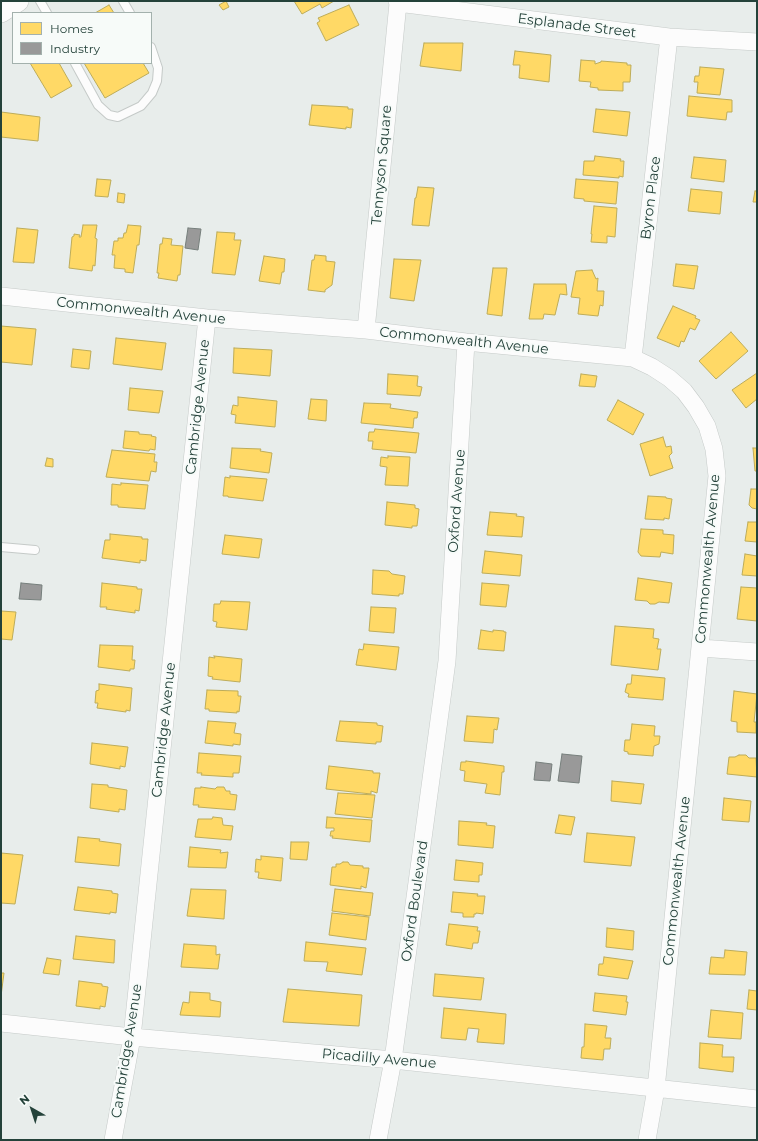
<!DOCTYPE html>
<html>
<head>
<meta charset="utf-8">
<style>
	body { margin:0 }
	#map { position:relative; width:758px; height:1141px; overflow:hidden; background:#e8edeb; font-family:Montserrat,sans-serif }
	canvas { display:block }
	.frame { position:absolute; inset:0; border:2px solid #24423a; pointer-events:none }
	.legend { position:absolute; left:12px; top:12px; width:140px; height:52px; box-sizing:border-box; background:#f7fbf9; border:1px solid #a3b1ad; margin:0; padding:5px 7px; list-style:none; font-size:12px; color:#24423a }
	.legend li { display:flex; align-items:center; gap:8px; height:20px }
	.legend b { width:20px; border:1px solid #a3b1ad }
	.north { position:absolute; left:12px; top:1089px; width:40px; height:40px; -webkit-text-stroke:3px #f7fbf9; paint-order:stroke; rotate:321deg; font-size:11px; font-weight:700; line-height:16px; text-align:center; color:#24423a }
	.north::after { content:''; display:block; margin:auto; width:14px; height:18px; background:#24423a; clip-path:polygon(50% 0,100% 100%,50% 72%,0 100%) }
</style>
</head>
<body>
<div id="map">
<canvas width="758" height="1141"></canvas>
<div class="frame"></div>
<ul class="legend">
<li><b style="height:11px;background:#ffd966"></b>Homes</li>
<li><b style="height:11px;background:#999"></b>Industry</li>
</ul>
<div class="north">N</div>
</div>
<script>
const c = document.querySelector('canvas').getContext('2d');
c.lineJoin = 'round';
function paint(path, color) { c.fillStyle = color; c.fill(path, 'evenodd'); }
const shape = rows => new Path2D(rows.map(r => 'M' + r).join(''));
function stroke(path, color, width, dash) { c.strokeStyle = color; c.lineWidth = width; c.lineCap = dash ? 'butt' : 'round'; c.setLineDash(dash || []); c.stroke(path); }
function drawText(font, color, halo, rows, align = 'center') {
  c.font = font + ' Montserrat,sans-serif'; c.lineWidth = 4; c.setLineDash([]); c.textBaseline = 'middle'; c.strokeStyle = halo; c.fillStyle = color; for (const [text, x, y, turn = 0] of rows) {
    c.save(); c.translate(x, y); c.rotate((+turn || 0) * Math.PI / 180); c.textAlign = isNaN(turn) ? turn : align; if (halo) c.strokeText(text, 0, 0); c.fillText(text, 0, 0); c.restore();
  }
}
const homes = shape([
	[226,1,229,7,223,10,219,5,226,1],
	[294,1,334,1,322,8,320,4,302,14,294,1],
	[109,5,114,13,95,13,109,5],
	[349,5,359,25,326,41,317,23,320,21,318,18,349,5],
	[424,43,463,43,461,71,420,66,424,43],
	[515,51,551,55,549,82,519,78,520,65,513,65,515,51],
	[581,60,595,61,595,64,601,62,601,61,627,63,627,65,631,65,630,82,623,82,623,91,598,90,598,88,590,87,591,82,579,81,581,60],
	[30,63,59,63,72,86,51,98,30,63],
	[84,63,143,63,149,73,105,98,84,63],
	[700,67,724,69,720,95,697,93,698,82,694,82,695,76,699,76,700,67],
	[689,96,732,100,732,112,727,112,726,120,687,116,689,96],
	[312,105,348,107,348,109,353,109,351,128,346,127,346,129,309,125,312,105],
	[596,109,630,112,627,136,593,132,596,109],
	[1,112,40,117,38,141,1,137,1,112],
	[595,156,621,159,620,161,624,161,623,177,619,176,619,178,583,175,584,161,594,161,595,156],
	[694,157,726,160,724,182,691,178,694,157],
	[97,179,111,180,108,197,95,196,97,179],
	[576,179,618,182,616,204,584,201,584,199,574,198,576,179],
	[418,187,434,188,429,226,412,225,415,198,416,198,418,187],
	[691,189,722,192,720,214,688,211,691,189],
	[755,191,757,191,757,202,753,202,755,191],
	[118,193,125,194,124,203,117,202,118,193],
	[594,206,617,208,615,237,607,236,607,243,591,242,592,234,591,234,594,206],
	[83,225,97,225,95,238,97,239,95,266,93,265,92,271,69,268,72,237,74,236,74,234,80,235,79,237,81,237,83,225],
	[128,225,141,226,139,245,137,245,133,273,125,272,125,269,114,268,115,255,112,255,114,241,118,241,118,238,123,238,124,233,126,233,128,225],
	[17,228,38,230,34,263,13,262,17,228],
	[217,232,235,233,234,240,241,240,235,275,212,273,217,232],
	[163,238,172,239,171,245,183,246,180,275,178,275,177,281,158,278,159,273,157,273,160,244,162,244,163,238],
	[315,255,326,256,326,261,335,262,332,285,325,290,325,292,308,290,312,260,314,260,315,255],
	[264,256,285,259,284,272,282,272,280,284,259,281,264,256],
	[394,259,421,260,414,301,390,298,394,259],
	[676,264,698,266,694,289,673,286,676,264],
	[493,268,507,268,502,316,487,314,493,268],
	[592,270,596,279,598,278,597,291,604,291,603,306,600,305,598,316,578,314,580,298,571,297,576,271,592,270],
	[534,284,566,284,567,295,560,294,555,315,544,314,543,319,529,319,534,284],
	[673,306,696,316,695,318,700,320,695,330,690,328,684,342,681,341,679,347,657,338,673,306],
	[1,326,36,329,32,365,1,362,1,326],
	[731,332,748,351,716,379,699,361,731,332],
	[116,338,166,343,162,370,113,364,116,338],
	[234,348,272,350,270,376,233,373,234,348],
	[73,349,91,351,89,369,71,367,73,349],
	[757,373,757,399,746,408,732,390,757,373],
	[388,374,418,376,417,386,422,387,420,396,387,394,388,374],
	[581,374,597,376,595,387,579,386,581,374],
	[130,388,163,391,159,413,128,410,130,388],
	[238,397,277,401,275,427,235,423,236,415,231,414,233,405,238,406,238,397],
	[311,399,327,400,326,421,308,419,311,399],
	[618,400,644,414,633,435,607,420,618,400],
	[364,403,391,404,390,408,418,412,417,418,414,418,413,428,361,423,364,403],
	[375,429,419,433,416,453,372,449,373,441,368,441,369,432,374,432,375,429],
	[125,431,139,432,139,434,152,435,151,436,156,437,155,450,150,449,149,451,123,448,125,431],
	[663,437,666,447,671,446,672,453,669,456,673,468,650,476,640,444,663,437],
	[232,448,261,449,260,451,272,453,269,473,230,468,232,448],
	[753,448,757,448,757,471,755,471,753,448],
	[112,450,155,454,154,462,157,462,156,472,151,471,149,481,106,477,112,450],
	[388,456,410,457,408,486,385,485,387,467,380,466,381,457,388,458,388,456],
	[47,458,53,459,53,467,45,466,47,458],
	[230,476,267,479,263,501,228,497,228,496,223,496,225,477,230,478,230,476],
	[121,483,148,485,145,509,118,507,118,505,111,505,112,484,121,485,121,483],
	[751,489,757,489,757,509,752,508,749,505,751,489],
	[648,496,666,497,666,498,672,499,669,519,664,518,664,520,645,519,648,496],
	[387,502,415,505,415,508,419,509,417,526,412,526,412,528,385,525,387,502],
	[490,512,517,514,516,516,524,517,522,537,487,535,490,512],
	[748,522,757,522,757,542,745,541,748,522],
	[641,529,663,530,663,534,674,535,673,554,661,552,660,557,641,556,638,552,641,529],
	[110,534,142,537,142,539,148,539,146,561,140,560,140,563,102,558,105,540,110,540,110,534],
	[225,535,262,539,259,558,222,554,225,535],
	[485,551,522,555,520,576,482,573,485,551],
	[745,554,757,556,757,576,742,575,745,554],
	[373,570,389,571,392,574,405,576,403,594,399,594,399,596,372,594,373,570],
	[638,578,672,583,669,603,659,602,655,604,650,604,647,601,635,600,638,578],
	[102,583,137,587,137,589,142,589,139,611,135,610,135,613,106,609,107,607,100,607,102,583],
	[482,583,509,585,506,607,480,605,482,583],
	[741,587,757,588,757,621,737,619,741,587],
	[221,601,250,602,247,630,216,627,217,622,213,621,214,604,220,604,221,601],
	[371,607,396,608,394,633,369,631,371,607],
	[1,611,16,612,12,640,1,639,1,611],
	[615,626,654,629,653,638,659,639,657,649,661,649,658,670,611,665,615,626],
	[481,630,493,632,493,630,504,631,504,632,506,632,504,651,478,649,481,630],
	[364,644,399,647,396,670,356,665,359,649,363,650,364,644],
	[100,645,133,646,132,660,135,660,134,669,130,669,130,671,98,667,100,645],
	[214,656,242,659,240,682,212,679,213,677,208,676,209,657,215,658,214,656],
	[632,675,665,678,663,700,628,697,629,694,625,692,627,684,631,684,632,675],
	[99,684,132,688,130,711,126,710,126,712,97,708,98,703,95,703,96,691,99,690,99,684],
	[207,690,238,691,238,696,241,696,239,712,237,711,237,713,209,711,209,709,205,709,207,690],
	[734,691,757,694,754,722,756,722,756,733,737,732,737,722,731,721,734,691],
	[467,716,499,718,497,730,494,729,493,743,464,741,467,716],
	[208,721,236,723,234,733,241,734,240,745,233,744,233,746,205,743,208,721],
	[340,721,377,723,377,725,383,726,381,742,376,742,376,744,336,741,340,721],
	[632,724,655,726,654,736,660,736,659,744,654,746,653,756,628,754,628,752,624,751,625,740,630,740,632,724],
	[92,743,128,747,125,767,120,766,120,769,90,764,92,743],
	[199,753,241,756,239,773,233,773,233,777,201,775,202,773,197,773,199,753],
	[739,755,746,755,749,758,756,758,757,777,727,774,729,757,735,757,739,755],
	[466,761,504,766,504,772,502,772,500,795,485,793,487,784,464,781,465,771,460,770,461,762,466,762,466,761],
	[329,766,373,771,373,773,380,773,377,793,371,791,371,794,326,789,329,766],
	[612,781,644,784,641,804,611,801,612,781],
	[92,784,108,785,108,787,127,790,125,810,119,809,119,812,90,808,92,784],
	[201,787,215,789,217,787,224,787,226,791,230,791,230,794,237,795,235,810,198,807,199,805,193,805,195,788,201,788,201,787],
	[338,793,375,795,372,818,335,814,338,793],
	[724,798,751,801,749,822,722,820,724,798],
	[559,815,575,817,571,835,555,833,559,815],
	[213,817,222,818,223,825,233,826,231,840,195,837,198,819,212,819,213,817],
	[327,817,372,820,370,842,332,838,333,836,330,836,331,831,334,831,334,828,326,828,327,817],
	[459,821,487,823,486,825,495,826,493,848,458,845,459,821],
	[587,833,635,837,631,866,584,862,587,833],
	[78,837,100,839,99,841,121,844,119,866,75,862,78,837],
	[291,842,309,842,307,860,290,859,291,842],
	[190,847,221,850,220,853,228,852,226,868,188,867,190,847],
	[1,853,23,855,15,904,1,903,1,853],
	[261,856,283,858,281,881,258,878,259,872,255,872,256,859,261,860,261,856],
	[456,860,483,863,482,875,479,875,479,882,454,880,456,860],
	[343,862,348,862,350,865,363,866,363,868,369,868,366,888,361,886,361,889,330,885,332,867,336,867,336,864,340,864,343,862],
	[78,887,112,891,112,893,118,894,116,913,110,912,110,914,74,910,78,887],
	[191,889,226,890,224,919,187,916,191,889],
	[335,889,373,893,370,916,332,911,335,889],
	[453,892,478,894,477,896,485,896,483,914,476,913,476,914,474,914,474,917,463,917,463,913,451,912,453,892],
	[332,913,369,917,366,940,329,935,332,913],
	[449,924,478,927,477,931,480,931,478,943,473,943,472,949,446,945,449,924],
	[607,928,634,931,633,950,606,947,607,928],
	[76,936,115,940,114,963,73,959,76,936],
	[306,942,366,948,362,975,326,971,328,962,304,961,306,942],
	[184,944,216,946,216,955,220,954,218,969,181,967,184,944],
	[725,950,747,952,745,975,709,974,711,957,724,958,725,950],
	[604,957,633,961,628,979,598,975,599,964,603,964,604,957],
	[47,958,61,960,59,975,43,973,47,958],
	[1,973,4,973,1,996,1,973],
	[435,974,484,978,481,1000,433,996,435,974],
	[79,981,102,984,102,986,108,987,105,1007,100,1006,100,1009,76,1006,79,981],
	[288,989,362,995,359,1026,283,1022,288,989],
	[749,990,757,991,757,1010,747,1009,749,990],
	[190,992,210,993,210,1000,221,1002,220,1017,180,1015,183,1002,189,1003,190,992],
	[595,993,627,996,626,1002,628,1002,626,1015,593,1011,595,993],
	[444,1008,506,1014,504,1044,477,1042,479,1029,468,1028,466,1040,441,1038,444,1008],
	[711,1010,743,1013,741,1039,708,1037,711,1010],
	[585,1024,607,1026,605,1038,611,1038,610,1049,604,1049,603,1060,581,1058,582,1047,584,1047,585,1024],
	[700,1043,723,1045,722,1057,734,1057,733,1072,699,1068,700,1043]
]);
paint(homes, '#ffd966');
stroke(homes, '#bdac59', 1);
const industry = shape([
	[188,228,201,229,198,250,185,248,188,228],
	[21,583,42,585,41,600,19,599,21,583],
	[562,754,582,756,579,783,558,781,562,754],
	[536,762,552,764,550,781,534,780,536,762]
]);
paint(industry, '#999');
stroke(industry, '#767f7c', 1);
const service = shape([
	[40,1,47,13],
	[123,1,130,13],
	[75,63,98,105,109,115,118,117,141,106,152,93,157,81,158,68,151,47],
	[1,547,35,550]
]);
const minor = shape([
	[398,3,669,37,757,42],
	[1,296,207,318,366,330,466,342,633,358,652,367,669,378,684,391,696,407,707,426,714,449,717,476,656,1089,647,1140],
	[366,330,398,3,397,1],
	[633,358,669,37],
	[700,648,757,652],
	[1,1023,132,1037,393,1060,757,1099],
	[113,1140,132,1037,207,318],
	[378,1140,393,1060,447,661,466,342]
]);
const tertiary = shape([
	[1,12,18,1]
]);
stroke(service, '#c5cac8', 10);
stroke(minor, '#c5cac8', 18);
stroke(tertiary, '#c5cac8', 22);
stroke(service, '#fcfcfc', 8);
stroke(minor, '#fcfcfc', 17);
stroke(tertiary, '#fcfcfc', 21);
drawText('14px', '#24423a', '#f7fbf9', [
	["Esplanade Street",577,26,7],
	["Tennyson Square",382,165,-85],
	["Byron Place",651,198,-83],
	["Commonwealth Avenue",141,311,6],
	["Commonwealth Avenue",464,341,6],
	["Cambridge Avenue",198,407,-84],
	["Oxford Avenue",457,501,-86],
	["Commonwealth Avenue",708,559,-85],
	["Cambridge Avenue",164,730,-84],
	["Commonwealth Avenue",677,881,-84],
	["Oxford Boulevard",415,901,-82],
	["Cambridge Avenue",127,1051,-81],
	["Picadilly Avenue",379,1059,5]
]);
</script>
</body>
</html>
